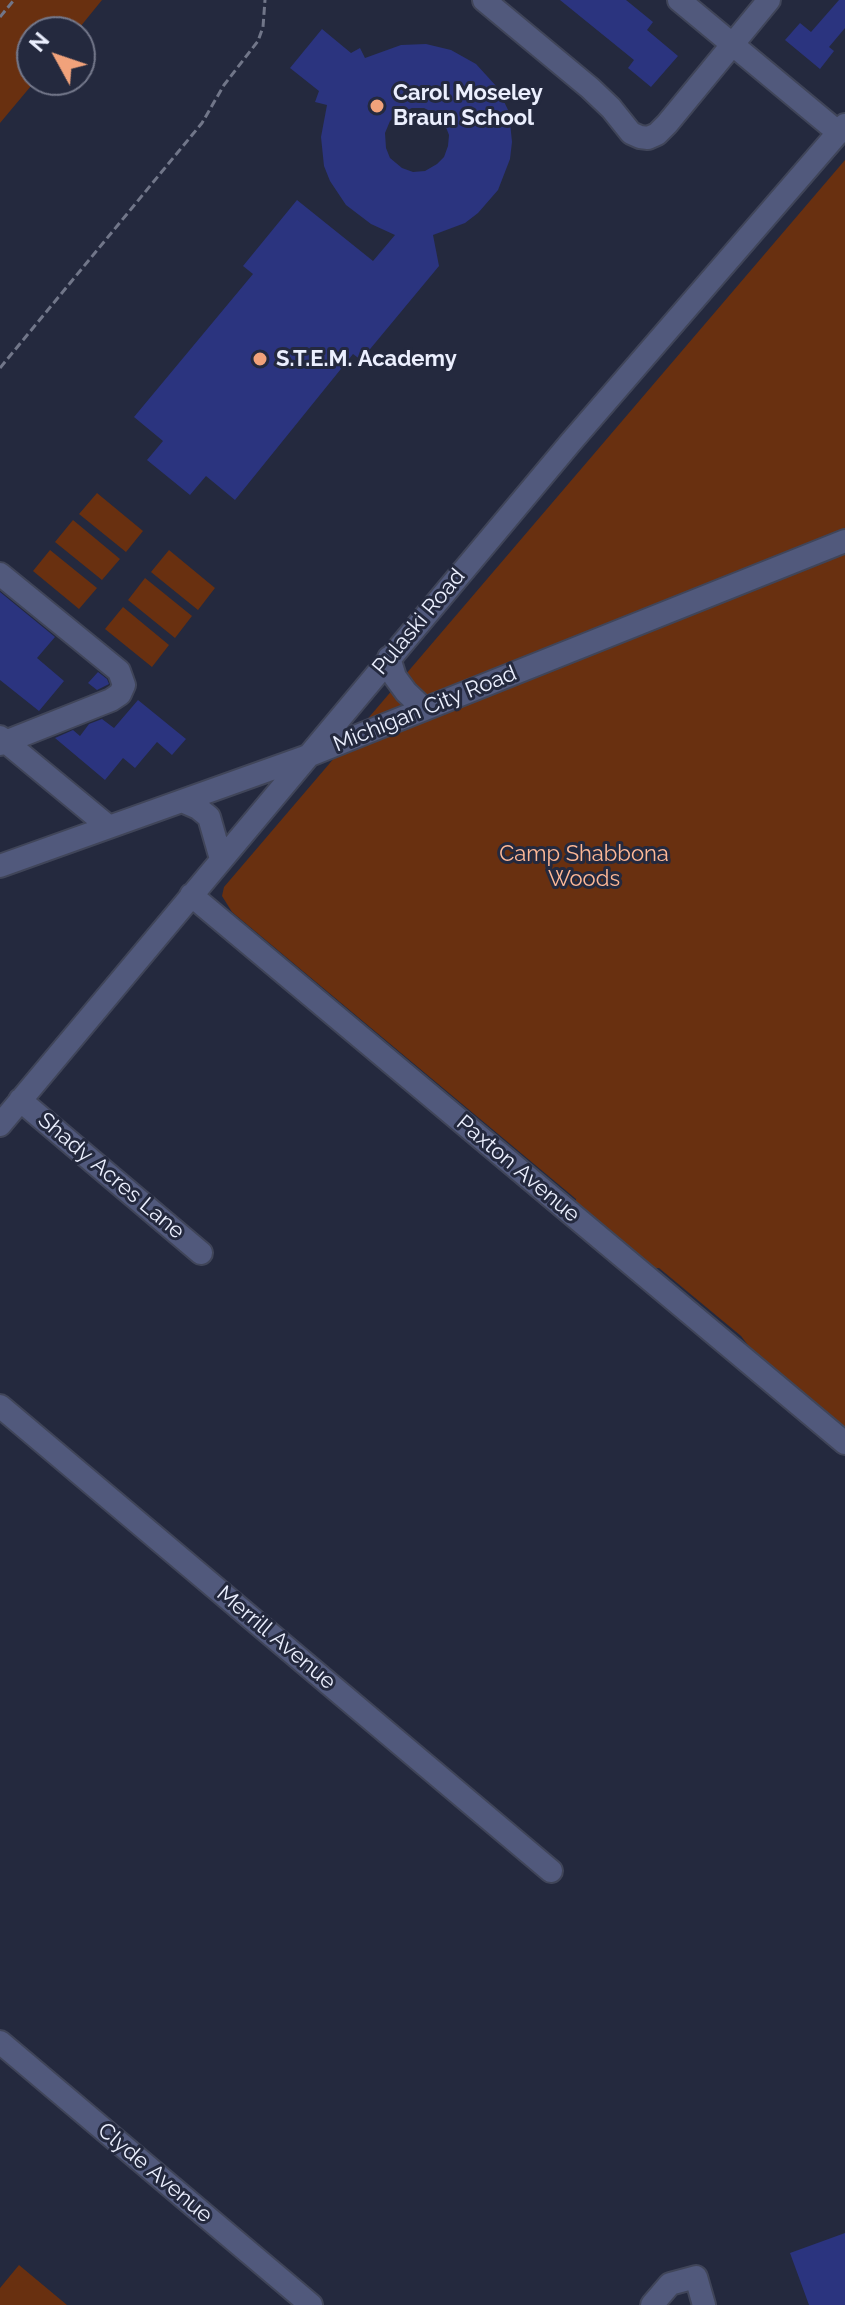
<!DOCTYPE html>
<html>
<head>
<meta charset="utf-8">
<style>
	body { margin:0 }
	#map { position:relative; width:845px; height:2305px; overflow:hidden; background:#24293e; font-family:Raleway,sans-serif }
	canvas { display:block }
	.north { position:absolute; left:16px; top:16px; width:80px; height:80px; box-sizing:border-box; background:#24293e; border:2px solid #74788b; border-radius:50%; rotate:310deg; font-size:22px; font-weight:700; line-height:32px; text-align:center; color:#ebeffe }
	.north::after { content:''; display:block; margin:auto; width:28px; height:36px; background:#f1a27b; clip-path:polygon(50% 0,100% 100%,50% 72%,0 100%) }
</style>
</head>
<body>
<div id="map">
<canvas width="845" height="2305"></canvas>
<div class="north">N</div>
</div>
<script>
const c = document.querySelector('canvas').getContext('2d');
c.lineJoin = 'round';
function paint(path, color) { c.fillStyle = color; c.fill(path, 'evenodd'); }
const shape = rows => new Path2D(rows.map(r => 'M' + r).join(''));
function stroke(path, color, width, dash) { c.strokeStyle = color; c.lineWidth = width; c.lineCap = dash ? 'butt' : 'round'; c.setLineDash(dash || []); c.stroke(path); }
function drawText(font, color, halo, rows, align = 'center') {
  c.font = font + ' Raleway,sans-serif'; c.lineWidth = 6; c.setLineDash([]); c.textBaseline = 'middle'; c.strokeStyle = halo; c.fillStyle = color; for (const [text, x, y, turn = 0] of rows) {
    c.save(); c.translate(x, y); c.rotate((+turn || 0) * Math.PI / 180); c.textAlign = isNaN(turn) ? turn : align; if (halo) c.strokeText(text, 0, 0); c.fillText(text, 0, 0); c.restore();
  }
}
paint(shape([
	[0,0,102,0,76,32,32,32,32,80,36,80,0,123],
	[845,160,845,1427,751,1349,741,1336,659,1268,649,1269,575,1206,576,1199,232,912,222,896,224,887],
	[97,493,143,531,126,552,79,514],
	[73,520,120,559,102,580,55,542],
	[50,550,97,588,79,609,33,571],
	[169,550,215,588,198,610,151,572],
	[145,578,192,616,175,638,128,600],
	[123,607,169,645,152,667,105,629],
	[19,2265,67,2305,0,2305,0,2288]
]), '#693010');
paint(shape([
	[560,0,626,0,653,22,647,30,678,56,651,87,628,68,634,60],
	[839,0,845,0,845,28,829,47,834,51,820,69,785,40,800,23,811,32],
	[322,29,351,53,360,48,365,58,401,45,426,44,451,50,476,64,497,87,509,112,512,142,510,159,498,190,478,213,465,223,433,235,439,266,361,360,353,354,235,500,206,476,190,495,147,460,163,441,134,417,253,274,243,266,297,200,373,261,395,235,371,224,346,205,330,181,324,166,321,137,327,105,315,102,319,91,290,68],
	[412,108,424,108,436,114,444,122,449,135,448,146,444,157,437,164,425,171,413,172,402,168,390,158,386,148,385,133,390,121,398,114],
	[0,592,55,637,37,658,64,681,39,711,0,680],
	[98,672,107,679,109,684,97,690,88,683],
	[138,700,186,739,172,755,157,742,135,768,123,758,105,780,55,738,73,730,80,736,89,724,102,719,114,728],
	[845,2233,845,2305,809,2305,790,2253]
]), '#2b347f');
const minor = shape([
	[484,0,590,88,611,108,631,133,640,137,648,138,657,134,667,124,769,0],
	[679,0,839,133],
	[0,574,119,671,124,685,120,694,111,700,0,744],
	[389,658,395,677,406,692,424,709],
	[0,737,109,827],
	[182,801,198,808,209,817,221,859],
	[0,866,305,757,845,541],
	[191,895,845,1443],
	[20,1100,201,1253],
	[0,1125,571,442,845,125],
	[0,1406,551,1871],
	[0,2042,311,2305],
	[652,2305,670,2284,696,2277,704,2305]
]);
stroke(minor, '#404559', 26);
stroke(shape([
	[0,17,14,0],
	[0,368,202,123,224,85,258,41,263,27,265,0]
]), '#717689', 3, [8, 4]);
stroke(minor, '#51597c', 22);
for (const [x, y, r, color] of [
	[377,106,8,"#f1a27b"],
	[260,359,8,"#f1a27b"]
]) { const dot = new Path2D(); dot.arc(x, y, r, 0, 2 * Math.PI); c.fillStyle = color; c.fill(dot); stroke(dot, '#24293e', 3); }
drawText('bold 22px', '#ebeffe', '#24293e', [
	["Carol Moseley",393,93],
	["Braun School",393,118],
	["S.T.E.M. Academy",276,359]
], 'left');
drawText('22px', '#ebeffe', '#24293e', [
	["Pulaski Road",419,622,-50],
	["Michigan City Road",425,709,-22],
	["Paxton Avenue",518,1169,40],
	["Shady Acres Lane",111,1176,40],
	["Merrill Avenue",276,1638,40],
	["Clyde Avenue",155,2173,40]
]);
drawText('22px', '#ffb997', '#24293e', [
	["Camp Shabbona",584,854],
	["Woods",584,879]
]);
</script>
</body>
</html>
